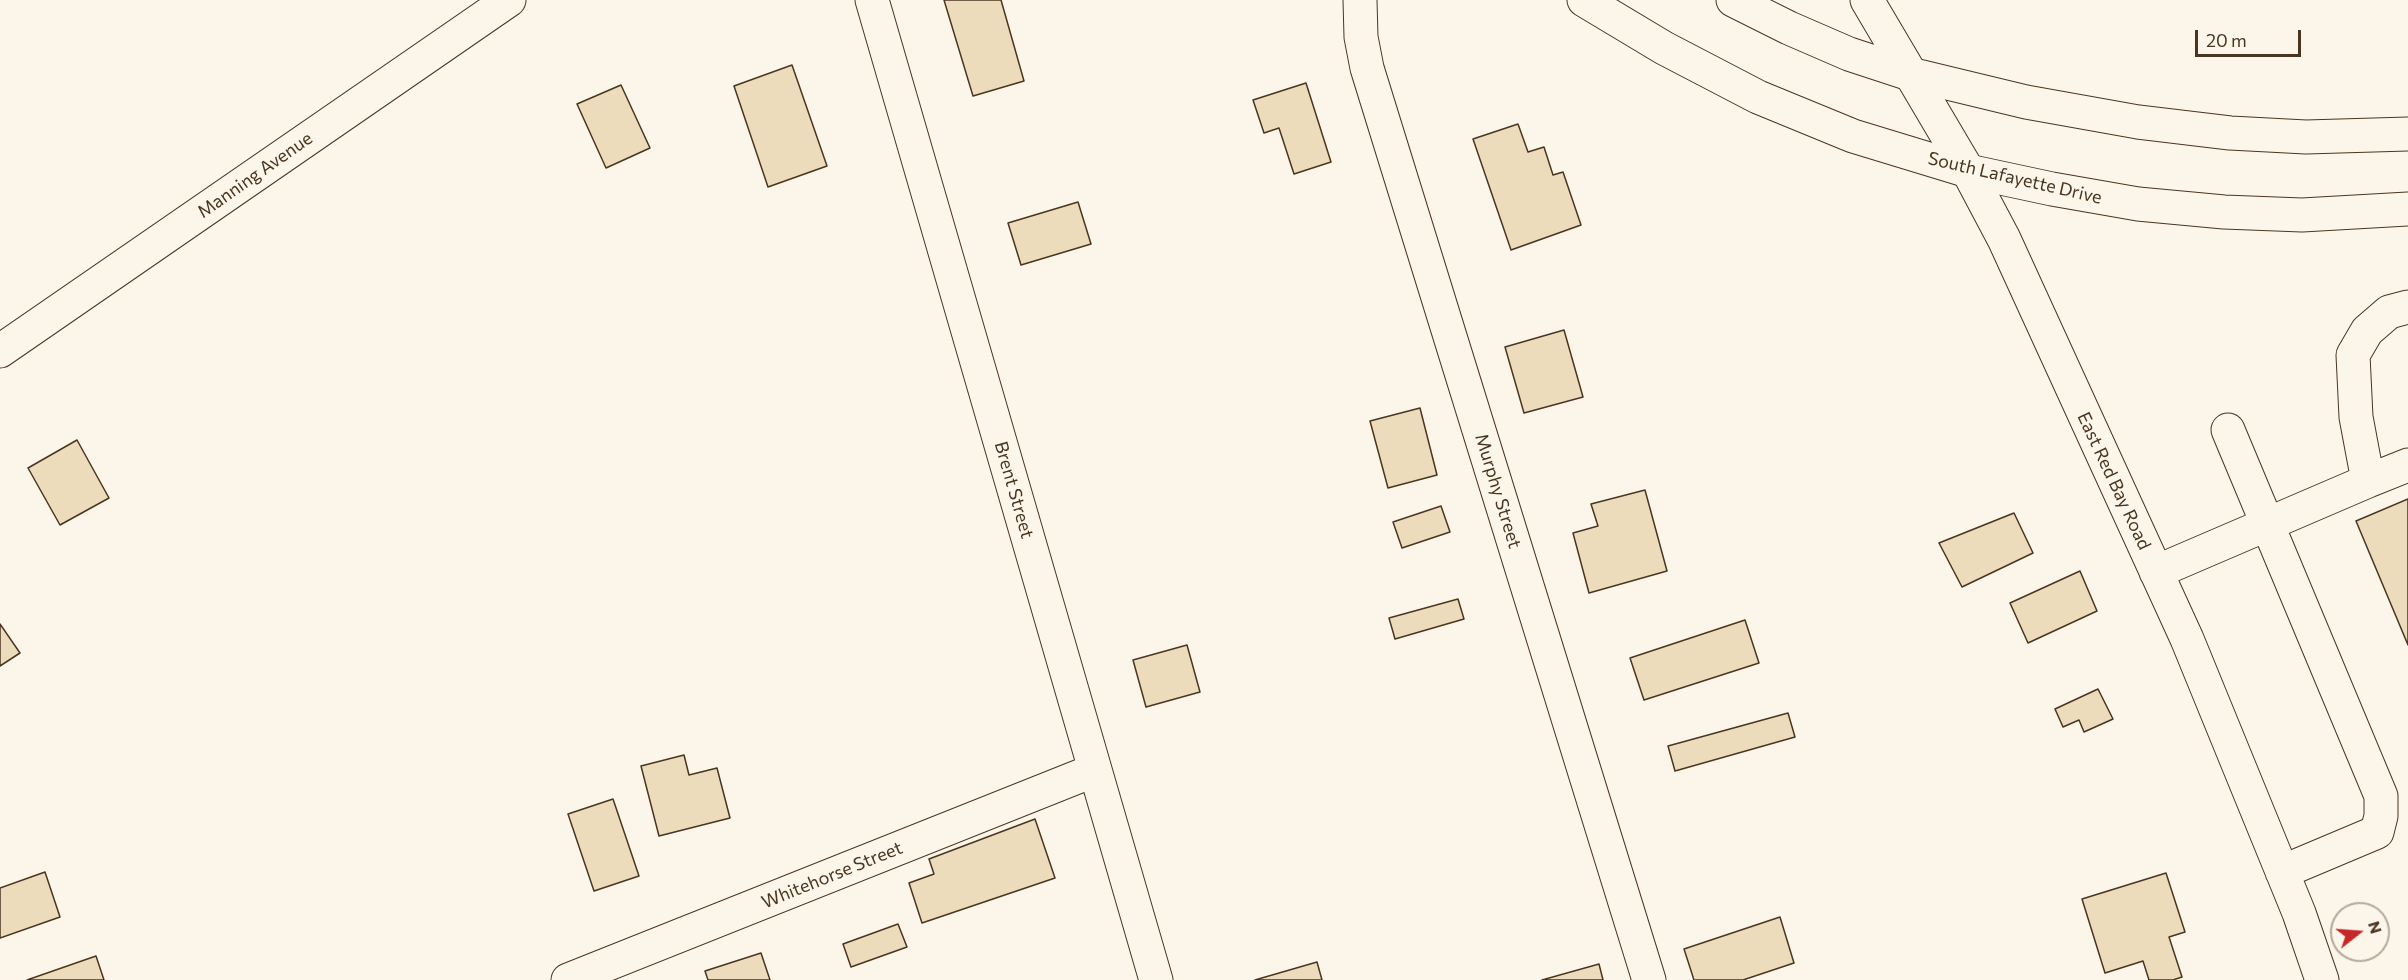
<!DOCTYPE html>
<html>
<head>
<meta charset="utf-8">
<style>
	body { margin:0 }
	#map { position:relative; width:2408px; height:980px; overflow:hidden; background:#fbf6e9; font-family:Commissioner,sans-serif }
	canvas { display:block }
	.north { position:absolute; left:2330px; top:902px; width:60px; height:60px; box-sizing:border-box; background:#fbf6e9; border:2px solid #b4a999; border-radius:50%; rotate:73deg; font-size:16px; font-weight:700; line-height:24px; text-align:center; color:#4a3520 }
	.north::after { content:''; display:block; margin:auto; width:21px; height:27px; background:#c62828; clip-path:polygon(50% 0,100% 100%,50% 72%,0 100%) }
	.scale { position:absolute; left:2195px; top:30px; width:106px; height:27px; box-sizing:border-box; border:3px solid #4a3520; border-top:0; padding-left:8px; font-size:18px; line-height:21px; white-space:nowrap; color:#4a3520; -webkit-text-stroke:4px #fbf6e9; paint-order:stroke }
</style>
</head>
<body>
<div id="map">
<canvas width="2408" height="980"></canvas>
<div class="north">N</div>
<div class="scale">20 m</div>
</div>
<script>
const c = document.querySelector('canvas').getContext('2d');
c.lineJoin = 'round';
function paint(path, color) { c.fillStyle = color; c.fill(path, 'evenodd'); }
const shape = rows => new Path2D(rows.map(r => 'M' + r).join(''));
function stroke(path, color, width, dash) { c.strokeStyle = color; c.lineWidth = width; c.lineCap = dash ? 'butt' : 'round'; c.setLineDash(dash || []); c.stroke(path); }
function drawText(font, color, halo, rows, align = 'center') {
  c.font = font + ' Commissioner,sans-serif'; c.lineWidth = 4.5; c.setLineDash([]); c.textBaseline = 'middle'; c.strokeStyle = halo; c.fillStyle = color; for (const [text, x, y, turn = 0] of rows) {
    c.save(); c.translate(x, y); c.rotate((+turn || 0) * Math.PI / 180); c.textAlign = isNaN(turn) ? turn : align; if (halo) c.strokeText(text, 0, 0); c.fillText(text, 0, 0); c.restore();
  }
}
const building = shape([
	[944,0,1001,0,1024,81,973,96,944,0],
	[792,65,827,166,768,187,734,86,792,65],
	[1306,83,1331,162,1294,174,1279,128,1264,133,1253,100,1306,83],
	[621,85,650,148,606,168,577,104,621,85],
	[1518,124,1528,152,1544,147,1553,175,1563,172,1581,225,1511,250,1473,139,1518,124],
	[1078,202,1091,244,1021,265,1008,223,1078,202],
	[1564,330,1583,397,1524,413,1505,347,1564,330],
	[1420,408,1437,475,1388,488,1370,421,1420,408],
	[77,440,109,498,60,525,28,468,77,440],
	[1645,490,1667,571,1589,593,1573,533,1598,526,1591,504,1645,490],
	[2408,499,2408,645,2356,521,2408,499],
	[1441,506,1450,532,1402,548,1393,522,1441,506],
	[2014,513,2033,553,1962,587,1939,543,2014,513],
	[2080,571,2097,611,2028,643,2010,603,2080,571],
	[1458,599,1464,619,1395,639,1389,618,1458,599],
	[1745,620,1759,663,1644,700,1630,658,1745,620],
	[0,624,20,653,0,666,0,624],
	[1187,645,1200,692,1146,707,1133,660,1187,645],
	[2098,689,2113,719,2084,732,2079,720,2063,727,2055,709,2098,689],
	[1788,713,1795,737,1675,771,1668,746,1788,713],
	[684,755,689,775,717,768,730,818,659,836,641,766,684,755],
	[613,799,639,876,594,891,568,814,613,799],
	[1035,819,1055,878,922,923,909,883,934,874,929,859,1035,819],
	[45,872,60,917,0,938,0,888,45,872],
	[2166,873,2185,932,2169,937,2182,977,2173,980,2149,980,2143,961,2105,973,2082,899,2166,873],
	[1780,917,1794,963,1743,980,1694,980,1684,949,1780,917],
	[898,924,907,947,851,967,843,944,898,924],
	[761,953,770,980,708,980,705,971,761,953],
	[96,956,104,980,27,980,96,956],
	[1317,962,1322,980,1255,980,1317,962],
	[1599,964,1603,980,1542,980,1599,964]
]);
paint(building, '#ecdcbc');
stroke(building, '#4a3520', 1.5);
const minor = shape([
	[872,0,1156,980],
	[1360,0,1361,37,1367,68,1649,980],
	[1867,0,1968,171,2004,239,2187,639,2299,913,2322,980],
	[2228,430,2381,796,2381,816,2377,832,2282,872],
	[2368,481,2408,465],
	[2156,572,2368,481,2356,417,2353,355,2367,331,2389,312,2408,307],
	[568,980,1095,770]
]);
const major = shape([
	[1584,0,1664,48,1758,97,1853,136,1968,171,2052,189,2138,204,2224,212,2302,215,2408,209],
	[1733,0,1789,28,1849,54,1910,74,2026,102,2138,122,2230,133,2306,137,2408,134],
	[0,351,509,0]
]);
stroke(minor, '#4a3520', 35);
stroke(major, '#4a3520', 35);
stroke(minor, '#fbf6e9', 33);
stroke(major, '#fbf6e9', 33);
drawText('18px', '#4a3520', '#fbf6e9', [
	["Manning Avenue",255,175,-35],
	["South Lafayette Drive",2015,178,13],
	["East Red Bay Road",2114,481,65],
	["Brent Street",1014,490,74],
	["Murphy Street",1498,491,73],
	["Whitehorse Street",832,875,-22]
]);
</script>
</body>
</html>
